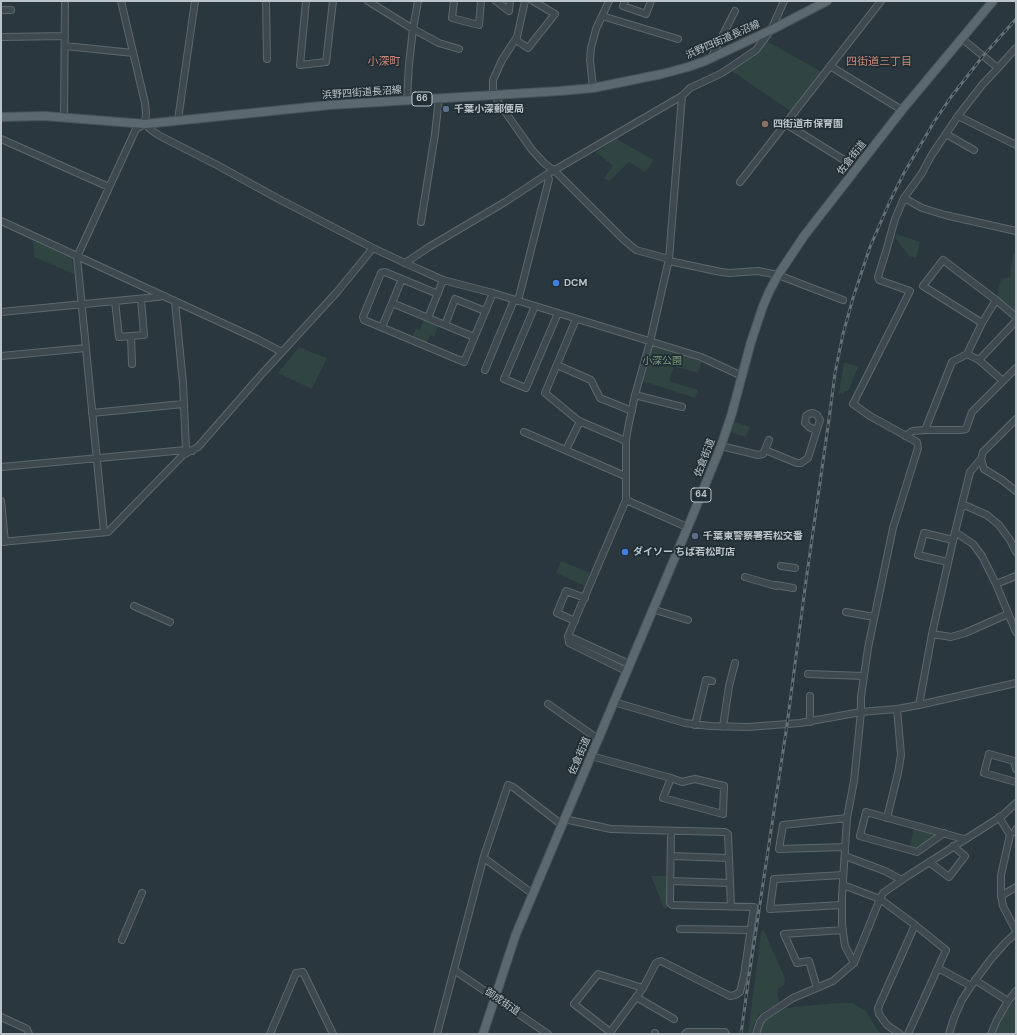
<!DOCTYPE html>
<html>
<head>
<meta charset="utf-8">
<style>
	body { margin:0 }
	#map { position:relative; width:1017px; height:1035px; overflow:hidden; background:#2a373f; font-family:"DM Sans",sans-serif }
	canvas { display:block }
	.frame { position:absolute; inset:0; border:2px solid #bbc4ca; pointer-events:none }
</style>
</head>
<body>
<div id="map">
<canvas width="1017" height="1035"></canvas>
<div class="frame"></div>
</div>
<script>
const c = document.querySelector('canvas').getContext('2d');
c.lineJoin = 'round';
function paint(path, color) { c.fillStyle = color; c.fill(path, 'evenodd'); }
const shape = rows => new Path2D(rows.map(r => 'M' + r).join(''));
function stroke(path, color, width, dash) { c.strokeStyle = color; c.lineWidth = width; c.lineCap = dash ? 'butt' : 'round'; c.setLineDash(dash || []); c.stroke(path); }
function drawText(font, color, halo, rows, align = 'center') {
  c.font = font + ' "DM Sans","Noto Sans JP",sans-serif'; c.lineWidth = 3.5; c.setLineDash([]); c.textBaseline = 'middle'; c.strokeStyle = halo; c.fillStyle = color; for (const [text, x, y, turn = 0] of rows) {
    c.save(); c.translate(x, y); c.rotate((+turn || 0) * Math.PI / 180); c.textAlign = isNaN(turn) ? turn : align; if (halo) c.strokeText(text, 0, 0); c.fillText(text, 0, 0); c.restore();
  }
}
paint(shape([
	[768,42,822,72,792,112,732,71],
	[616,139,654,160,645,172,629,162,609,181,604,178,613,166,596,152],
	[896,234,920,242,916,258,909,256,895,237],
	[33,240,70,256,72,259,74,274,34,257],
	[1016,251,1016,317,996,300,1001,279,1010,277,1013,254],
	[424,320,438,326,434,337,430,335,427,344,412,338,416,329,420,330],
	[653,344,702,360,698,373,674,366,669,381,698,390,695,398,643,381],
	[299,347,327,358,312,389,278,373],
	[844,362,858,367,848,391,845,391,843,394,839,393],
	[731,421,750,427,746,437,727,431],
	[561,561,590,573,585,586,556,573],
	[914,829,935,834,934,839,918,850,909,849],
	[651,876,667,876,667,908,664,908],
	[762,930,764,931,785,978,784,985,777,990,779,1002,759,1015,754,1024,751,1034,748,1034,761,934],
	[1016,998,1016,1034,995,1034,1004,1014],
	[836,1003,852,1003,866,1011,876,1028,881,1034,758,1034,761,1023,786,1008]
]), '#304541');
const minor = shape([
	[121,1,145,103,146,113,145,124,151,130,160,136,217,165,275,197,373,248,405,263,443,280,493,293,701,357,742,376],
	[266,1,267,59],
	[306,1,300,65,326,62,333,1],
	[368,1,413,29,439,43,459,49],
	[454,1,452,18,479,25,481,1],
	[496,1,509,11,510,1],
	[525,1,517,37,502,60,493,80,493,90,499,103,532,150,545,164,555,171,623,239,636,250,669,259],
	[625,1,623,6,646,14,651,1],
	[1,10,11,10],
	[602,16,678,39],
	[1,37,65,36],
	[961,38,998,68],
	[516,40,528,48,555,14,533,1],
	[65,46,133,53],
	[711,58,735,11],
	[830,66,902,110],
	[593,88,590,60,591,48,596,29,609,1],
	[407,100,409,64,413,29,418,1],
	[958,116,1016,145],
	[64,117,65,1],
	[178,120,195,1],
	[786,124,857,168],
	[946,134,974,150],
	[1,139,109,187],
	[740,182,881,1],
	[904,198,922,208,945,215,1016,231],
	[1,221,257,339,282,352],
	[421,222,435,134,439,98],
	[669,261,721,272,729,273,758,271,778,275,843,300],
	[405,263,429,247,505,202,546,175,682,96,690,88,722,73,756,50,771,30,784,1],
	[438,294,385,272,381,273,363,317,364,320,464,362,493,293],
	[996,300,982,323,967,354,979,360,1003,381],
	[115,301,119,337,131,336],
	[518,301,549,179,546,175],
	[175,302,183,383,186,450],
	[392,303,474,337],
	[535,306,504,379,526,388,558,313],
	[1,312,157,297,162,296],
	[428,318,443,280],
	[576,319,545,393,579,421,626,441],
	[982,323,923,286,943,260,996,300,1016,317],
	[445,325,455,299,485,311],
	[382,327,402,279],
	[1,356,86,348],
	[979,360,1016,321],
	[132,364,131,336,144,335,141,299],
	[557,365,591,380,600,398,632,411],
	[485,370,514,300],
	[635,395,682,407],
	[92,413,183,404],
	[1016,419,983,452,981,459,984,469,1002,480,1016,491],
	[925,430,952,362,967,354],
	[524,432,625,476],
	[905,436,913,431,925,430,961,430,966,429,972,412,1016,368],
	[721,446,750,453,758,455,763,454,769,440],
	[566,450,580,421],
	[765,450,797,463,801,463,808,458,820,420,817,415,813,413,809,414,806,416,805,423,809,427,816,430],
	[1,467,186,450,192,451],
	[626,500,687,527],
	[1,501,5,542],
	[962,504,987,515,999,525,1010,540,1016,552],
	[104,532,77,257,136,129,145,124],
	[955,532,973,544,982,556,996,584,1016,632],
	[1,542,108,532,183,455,198,447,260,376,337,292,373,248],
	[948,562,918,555,924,533,953,540],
	[781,566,795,568],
	[745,577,776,586],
	[996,584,1016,576],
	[776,585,793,588],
	[134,606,170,622],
	[652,609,688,620],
	[846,612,874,617],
	[575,621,557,613,566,591,585,598],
	[932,634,951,637,965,633,1008,614],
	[568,636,629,664],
	[626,671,569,643,568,636,626,500,626,441,628,428,635,395,650,342,669,259,682,96],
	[808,674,864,676],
	[614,702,685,723,710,726,748,727,800,723,861,712,897,709,919,705,1016,683],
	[548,704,598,739],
	[919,705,932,634,955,532,970,472,981,459],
	[810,722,810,696],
	[695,725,706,680,712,681],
	[723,727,729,686,735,663],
	[591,756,671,778,682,782,695,779,724,786,723,814,663,798,671,778],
	[1016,769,1014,761,989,754,984,773,1016,782],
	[999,817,1010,835,1001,875,1001,896,1003,906,1016,931],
	[887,818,898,773,901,755,897,709],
	[564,819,611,829,645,830,725,832,728,834,731,907],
	[1015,832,1016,829],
	[944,833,917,852,860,836,866,812,964,839],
	[845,847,779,849,783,825,847,818],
	[671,856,729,858],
	[845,856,885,871,902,880],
	[484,858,533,894],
	[929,862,949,877,965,856,953,846],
	[671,881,730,883],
	[843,885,880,899,915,925,946,950,908,1034],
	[1001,896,1016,887],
	[842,905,770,909,774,879,843,875],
	[680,929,751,930],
	[122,940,142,893],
	[854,963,845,946,842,925,842,896,847,818,854,781,861,712,861,697,868,648,893,528,918,448,917,442,870,416,853,404,910,291,879,280,878,277,887,248,895,219,904,198,922,173,931,156,958,116,982,85,998,68,1016,48],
	[938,968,971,986],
	[454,970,548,1034],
	[975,980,1008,1001],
	[817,988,809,961,797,963,784,934,843,930],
	[636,997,674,1019],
	[1,1017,25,1028,27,1029,29,1034],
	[610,1032,574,1004,598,974,643,988],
	[270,1034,296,973,303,972,333,1034],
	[437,1034,484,856,508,785,513,787,562,825],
	[609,1034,643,988,656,963,658,962,661,961,730,996,735,995,740,992,744,975,754,907,672,905,670,903,671,831],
	[655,1034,655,1033],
	[685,1034,687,1032,725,1032,726,1034],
	[756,1034,760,1022,764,1017,793,998,833,981,854,963,880,899,883,893,906,877,1002,816,1016,803],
	[900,1034,887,1025,879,1014,878,1008,915,925],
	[949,1034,954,1018,962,1000,971,986,991,959,1005,943,1016,933],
	[991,1034,997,1020,1008,1001,1016,991]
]);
const major = shape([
	[1,117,45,116,145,124,330,105,560,91,593,88,662,74,688,67,705,61,771,30,827,1],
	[483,1034,516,934,692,517,721,446,732,413,751,342,763,306,769,292,778,275,804,236,902,110,993,1]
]);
stroke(minor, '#5c676d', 8);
stroke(major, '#485259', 10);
stroke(minor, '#3e494f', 6);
stroke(major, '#5c686f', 8);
const rail = shape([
	[741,1034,748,983,787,725,805,588,830,412,835,373,843,334,853,298,870,247,890,201,904,173,934,122,951,97,983,56,1016,19]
]);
stroke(rail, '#627078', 3);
stroke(rail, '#222e35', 1.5, [4.5]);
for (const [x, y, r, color] of [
	[446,109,4,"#5c6f8a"],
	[765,124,4,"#8d6e63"],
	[556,283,4,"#3f7fe0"],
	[695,536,4,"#5c6f8a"],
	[625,552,4,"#3f7fe0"]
]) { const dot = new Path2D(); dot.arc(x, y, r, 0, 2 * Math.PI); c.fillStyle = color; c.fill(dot); stroke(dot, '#222e35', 1.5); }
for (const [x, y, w] of [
	[422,99,20],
	[701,495,20]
]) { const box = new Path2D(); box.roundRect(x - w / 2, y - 7, w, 14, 3); c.fillStyle = '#222e35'; c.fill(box); stroke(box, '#bbc4ca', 1); }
drawText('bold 9px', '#bbc4ca', null, [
	["66",422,99],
	["64",701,495]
]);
drawText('10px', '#bbc4ca', '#222e35', [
	["浜野四街道長沼線",723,40,-24],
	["浜野四街道長沼線",362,93,-4],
	["佐倉街道",852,158,-52],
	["佐倉街道",705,458,-69],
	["佐倉街道",580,756,-67],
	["御成街道",502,1002,34]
]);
drawText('bold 10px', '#bbc4ca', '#222e35', [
	["千葉小深郵便局",454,109],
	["四街道市保育園",773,124],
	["DCM",564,283],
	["千葉東警察署若松交番",703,536],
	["ダイソー ちば若松町店",633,552]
], 'left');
drawText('10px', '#7c9c7c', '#222e35', [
	["小深公園",662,361]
]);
drawText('11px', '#c98976', '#222e35', [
	["小深町",384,62],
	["四街道三丁目",879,62]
]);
</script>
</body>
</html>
